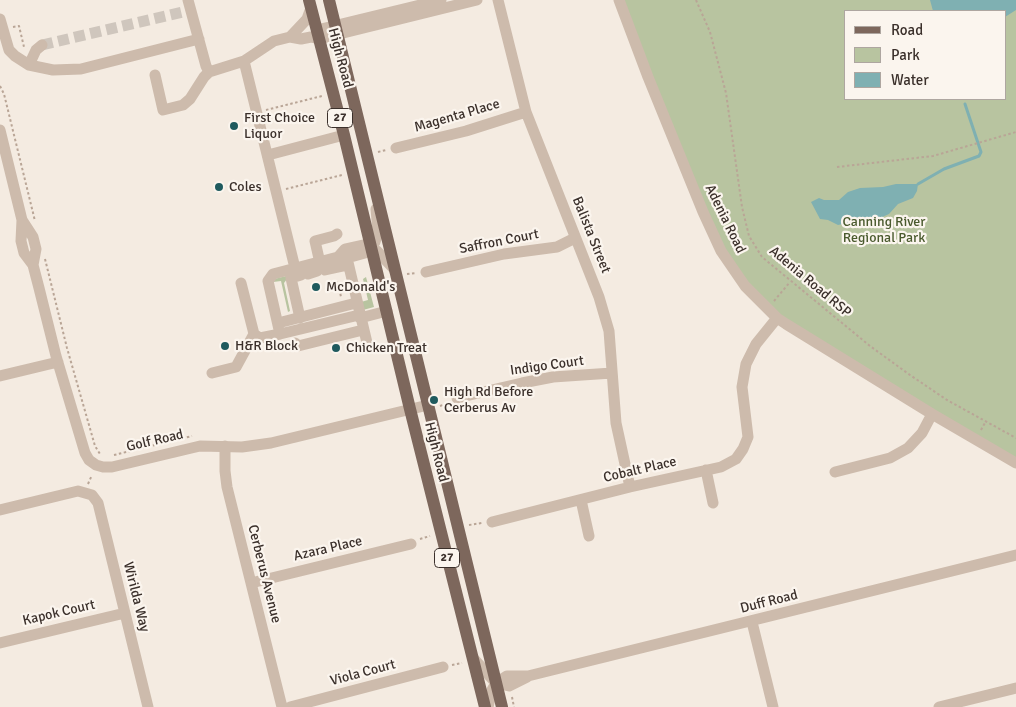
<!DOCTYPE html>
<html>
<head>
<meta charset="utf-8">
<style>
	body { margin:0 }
	#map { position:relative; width:1016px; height:707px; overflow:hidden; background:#f4ebe1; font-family:Signika,sans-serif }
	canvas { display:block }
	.legend { position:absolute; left:844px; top:10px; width:162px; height:90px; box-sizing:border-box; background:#fbf5ee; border:1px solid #aea6a0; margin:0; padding:6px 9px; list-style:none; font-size:15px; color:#3b302b }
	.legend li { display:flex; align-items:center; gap:10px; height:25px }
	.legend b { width:25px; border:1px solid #aea6a0 }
</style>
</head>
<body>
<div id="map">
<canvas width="1016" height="707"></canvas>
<ul class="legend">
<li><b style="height:6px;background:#7d675c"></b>Road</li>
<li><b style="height:14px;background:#b8c4a0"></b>Park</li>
<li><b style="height:14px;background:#7fb0b2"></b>Water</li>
</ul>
</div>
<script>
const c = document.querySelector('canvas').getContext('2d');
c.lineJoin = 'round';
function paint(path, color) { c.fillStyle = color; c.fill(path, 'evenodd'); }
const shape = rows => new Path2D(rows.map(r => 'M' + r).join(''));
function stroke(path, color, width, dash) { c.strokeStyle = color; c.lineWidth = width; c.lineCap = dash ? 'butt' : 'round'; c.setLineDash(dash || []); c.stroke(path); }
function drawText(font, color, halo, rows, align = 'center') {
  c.font = font + ' Signika,sans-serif'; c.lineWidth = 4.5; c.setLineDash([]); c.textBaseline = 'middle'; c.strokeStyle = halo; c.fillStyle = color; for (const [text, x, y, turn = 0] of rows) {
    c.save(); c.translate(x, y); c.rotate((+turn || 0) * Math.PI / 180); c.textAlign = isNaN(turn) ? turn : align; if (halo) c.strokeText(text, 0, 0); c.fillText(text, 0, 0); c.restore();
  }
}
paint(shape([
	[620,0,1016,0,1016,461,789,327,748,292,718,246],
	[845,11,1005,11,1005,99,845,99],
	[311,270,287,279,284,283,290,311,288,312,281,281,273,282,274,279],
	[366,277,374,307,363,310,361,302,368,300,363,279]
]), '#b8c4a0');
paint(shape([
	[930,0,1016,0,1016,10,1005,17,1005,11,933,11],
	[896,184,918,184,917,191,913,198,898,204,889,214,871,222,852,222,838,225,828,220,820,219,811,202,819,198,824,200,839,200,848,192,860,188,883,187]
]), '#7fb0b2');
stroke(shape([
	[918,184,944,169,979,156,981,152,965,104]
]), '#7fb0b2', 3);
stroke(shape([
	[42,45,183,12]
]), '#cfc6bd', 11, [11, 5.5]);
stroke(shape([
	[696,0,710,32,726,93,742,207,749,236,762,257,870,346,910,375,947,400,1016,438],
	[13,27,19,26,24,47],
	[0,86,4,94,35,221],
	[266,110,322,96],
	[378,152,386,150],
	[837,167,933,156,1016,132],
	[286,189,342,175],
	[45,259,67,348,95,446,100,454],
	[407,274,416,273],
	[335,282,338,282,341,297],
	[774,301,790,282],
	[440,406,448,403],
	[981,430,986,421],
	[114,455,192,436],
	[88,484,92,475],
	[469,525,482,523],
	[420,539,430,536],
	[452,665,462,663],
	[512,697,514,707]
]), '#b9a596', 2, [2.5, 2.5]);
stroke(shape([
	[188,0,206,66,209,72],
	[498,0,526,112,599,297,609,331,616,423,630,487],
	[619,0,648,77,703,212,721,251,745,286,777,318,786,324,932,414,1016,463],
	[0,19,9,50,15,56,29,65,53,70,81,69,199,39],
	[317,30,441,0],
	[290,37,307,19,311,8],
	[244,61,295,268],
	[29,65,36,50,42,45],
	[155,75,163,110,183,105,190,99,204,77,209,72,244,61,274,41,290,37,301,39,311,37,319,39,477,0],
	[0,130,22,220,21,241,24,253,33,265],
	[396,148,466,131,526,112],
	[268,155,344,135],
	[22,220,33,237,36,249,33,265,39,288,56,356,85,453,89,460,96,465,103,467,112,467,200,446,242,447,271,443,428,405],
	[338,257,345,249,363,245,377,251,395,270],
	[347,258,368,347],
	[320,263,315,241,334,236,337,234],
	[325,270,348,265],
	[426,272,504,254,557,247,575,238],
	[308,274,317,271],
	[241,283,254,334,260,338,280,334],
	[359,315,280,334,268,281,273,274,338,257,347,258,365,253,375,242,378,232,376,209],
	[300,318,291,278,301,275],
	[360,318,387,311],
	[278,323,356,303],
	[295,343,298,346,302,345,363,330],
	[212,373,236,367,254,334],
	[0,376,58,362],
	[457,398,522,383,553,377,612,373],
	[225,446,225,471,227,487,282,707],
	[706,470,713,503],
	[835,472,890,458,908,448,922,433,932,414],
	[581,500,589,536],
	[0,510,78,491,92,495,98,503,148,707],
	[492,522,630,487,721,467,736,459,743,449,748,437,742,387,746,364,756,344,777,318],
	[251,583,411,544],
	[752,622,773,707],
	[0,643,125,613],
	[473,658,496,683,509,686,527,677],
	[290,707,443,667],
	[488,707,492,690,496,683,507,676,528,676,1016,555],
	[939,707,1016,688]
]), '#cdbbac', 11);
stroke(shape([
	[309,0,344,135,410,409,485,707],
	[329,0,502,707]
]), '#7d675c', 12);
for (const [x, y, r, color] of [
	[234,126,5,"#1f5a5e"],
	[219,187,5,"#1f5a5e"],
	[316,287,5,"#1f5a5e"],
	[225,346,5,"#1f5a5e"],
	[336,348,5,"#1f5a5e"],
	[434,400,5,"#1f5a5e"]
]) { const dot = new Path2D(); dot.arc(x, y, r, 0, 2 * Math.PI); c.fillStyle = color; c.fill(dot); stroke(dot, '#fbf5ee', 2); }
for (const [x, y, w] of [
	[340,118,25],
	[447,558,25]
]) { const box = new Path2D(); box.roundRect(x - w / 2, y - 9.5, w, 19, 4); c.fillStyle = '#fbf5ee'; c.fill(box); stroke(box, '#3b302b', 1); }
drawText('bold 12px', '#3b302b', null, [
	["27",340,118],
	["27",447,558]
]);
drawText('14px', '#3b302b', '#fbf5ee', [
	["High Road",340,58,75],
	["Magenta Place",457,116,-16],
	["Adenia Road",725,219,64],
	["Balista Street",591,235,68],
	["Saffron Court",499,242,-11],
	["Adenia Road RSP",810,282,40],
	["Indigo Court",547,366,-8],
	["Golf Road",155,441,-13],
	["High Road",436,452,76],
	["Cobalt Place",640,470,-13],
	["Azara Place",328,549,-13],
	["Cerberus Avenue",264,574,76],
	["Wirilda Way",136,597,76],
	["Duff Road",769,602,-14],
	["Kapok Court",59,613,-13],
	["Viola Court",363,673,-15]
]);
drawText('14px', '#3b302b', '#fbf5ee', [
	["First Choice",244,118],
	["Liquor",244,134],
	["Coles",229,187],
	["McDonald's",326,287],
	["H&R Block",235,346],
	["Chicken Treat",346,348],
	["High Rd Before",444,392],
	["Cerberus Av",444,408]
], 'left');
drawText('14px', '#4a5a2e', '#fbf5ee', [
	["Canning River",884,222],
	["Regional Park",884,238]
]);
</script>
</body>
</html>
